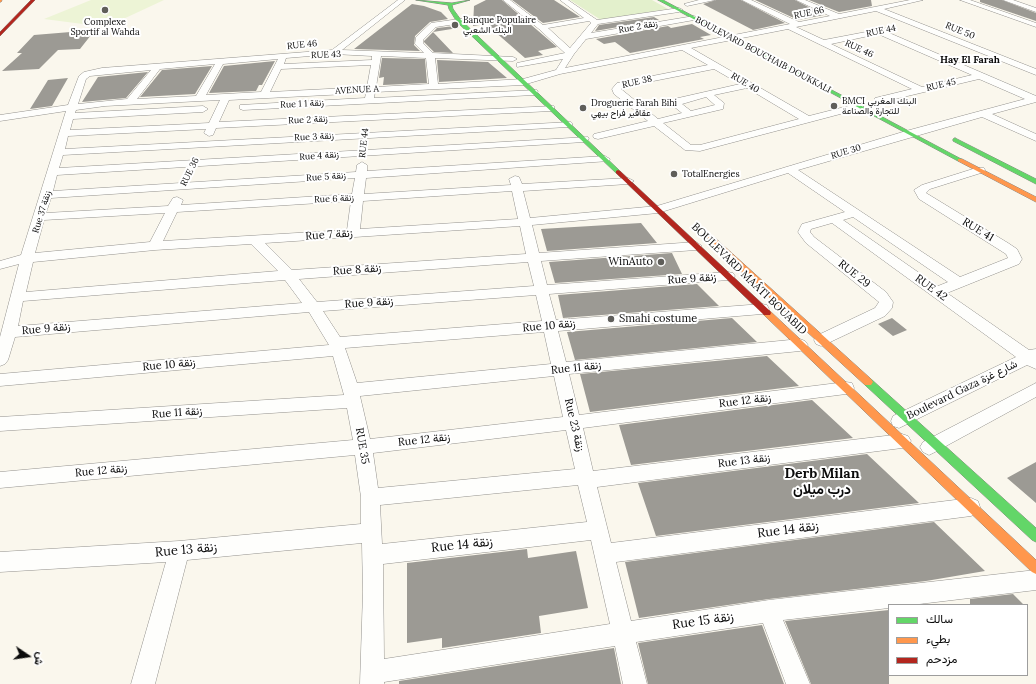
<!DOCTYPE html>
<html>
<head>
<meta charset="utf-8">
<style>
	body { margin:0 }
	#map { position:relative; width:1036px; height:684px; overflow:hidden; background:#faf7ed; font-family:Lora,Vazirmatn,serif }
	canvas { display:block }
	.legend { position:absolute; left:888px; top:604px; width:140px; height:72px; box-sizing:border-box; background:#fff; border:1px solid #9d9d9d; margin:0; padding:5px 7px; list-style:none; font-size:12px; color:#0b0b0b }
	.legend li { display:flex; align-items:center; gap:8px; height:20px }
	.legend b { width:20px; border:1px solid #9d9d9d }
	.north { position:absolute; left:8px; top:636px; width:40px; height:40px; -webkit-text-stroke:3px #fff; paint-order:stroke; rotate:103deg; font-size:11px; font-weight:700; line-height:16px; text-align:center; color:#0b0b0b }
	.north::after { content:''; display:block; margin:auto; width:14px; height:18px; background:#0b0b0b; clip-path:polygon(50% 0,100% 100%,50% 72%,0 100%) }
</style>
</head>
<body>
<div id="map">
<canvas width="1036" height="684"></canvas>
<ul class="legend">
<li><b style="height:5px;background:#63d668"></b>سالك</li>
<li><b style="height:5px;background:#ff974d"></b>بطيء</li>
<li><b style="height:5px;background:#b3261e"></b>مزدحم</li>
</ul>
<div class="north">ش</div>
</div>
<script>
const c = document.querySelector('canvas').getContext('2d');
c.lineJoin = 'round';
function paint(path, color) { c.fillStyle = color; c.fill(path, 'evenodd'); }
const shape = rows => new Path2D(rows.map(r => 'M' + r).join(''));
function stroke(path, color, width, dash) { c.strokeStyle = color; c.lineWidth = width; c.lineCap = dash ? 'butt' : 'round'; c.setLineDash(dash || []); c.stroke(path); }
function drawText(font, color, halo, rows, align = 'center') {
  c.font = font + ' Lora,Vazirmatn,serif'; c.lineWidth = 4; c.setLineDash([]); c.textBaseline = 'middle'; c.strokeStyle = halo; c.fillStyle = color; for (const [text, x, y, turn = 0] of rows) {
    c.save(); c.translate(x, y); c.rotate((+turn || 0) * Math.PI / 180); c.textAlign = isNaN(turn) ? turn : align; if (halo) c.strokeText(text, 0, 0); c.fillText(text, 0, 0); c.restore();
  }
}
paint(shape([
	[570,0,652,0,668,9,601,20]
]), '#e3f0cc');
paint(shape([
	[91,0,164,0,106,27,44,19]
]), '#edf4d6');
paint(shape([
	[486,0,502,0,557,47,538,51,543,55,525,58,486,24,473,26,474,6],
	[512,0,554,0,580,17,543,23],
	[716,0,741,0,785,23,753,30,703,4],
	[755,0,795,0,824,15,798,20],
	[809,0,871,0,872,6,839,12],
	[980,0,1002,0,1036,13,1036,21,980,2],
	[412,4,424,6,441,12,448,19,430,22,415,36,414,45,420,51,354,49],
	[654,17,659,20,595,31,599,25],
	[692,24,711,35,700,37,704,39,630,53,615,42,604,44,596,39,668,26,671,28],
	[455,26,458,28,433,32,453,53,434,52,424,42,424,41,437,28],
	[95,30,80,49,58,50,39,69,2,71,22,53,17,53,34,35],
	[382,58,425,59,427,83,383,85,384,77,379,78],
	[437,60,488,62,507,78,439,82],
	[275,61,262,85,259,85,256,91,209,93,224,66],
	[212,66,195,94,140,97,162,70],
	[148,72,126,98,82,102,98,77],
	[68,78,52,106,30,109,48,80],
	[641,223,657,243,547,251,541,229],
	[672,253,682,274,555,283,549,262],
	[697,284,719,306,563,318,558,295],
	[732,318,757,342,575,360,567,332],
	[892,318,907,330,893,336,878,324],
	[767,356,799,386,590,412,580,374],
	[812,400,853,438,631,465,619,425],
	[867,454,919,503,656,536,638,483],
	[1036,462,1036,503,1007,478],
	[934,522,985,571,926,581,769,599,639,618,625,562],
	[527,549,528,558,576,551,588,608,539,616,541,633,442,648,442,638,407,643,407,563],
	[1013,594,1024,605,970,605,970,599],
	[889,610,889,684,811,684,785,621],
	[762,625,784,684,648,684,638,643],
	[614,648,621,684,399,684,399,681]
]), '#9c9a94');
const street = shape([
	[398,0,405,0,342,50,424,53,415,44,416,37,431,23,459,19,462,19,462,23,436,27,423,40,423,43,433,53,513,57,517,59,513,61,435,58,438,84,523,79,556,70,563,59,517,67,517,63,565,53,539,29,503,0,510,0,543,25,584,18,560,0,568,0,597,20,679,8,683,10,679,12,598,24,591,33,694,16,698,18,694,20,586,39,574,54,565,68,790,24,742,0,751,0,799,22,830,16,796,0,805,0,839,14,910,0,923,0,884,9,1036,69,1036,75,876,11,796,27,824,40,892,27,892,31,887,32,1036,96,1036,102,992,114,1036,134,1036,141,982,117,798,170,960,277,1008,258,1006,254,919,199,914,190,922,185,976,168,984,168,985,170,984,172,930,189,926,193,1008,243,1017,249,1022,259,1019,264,947,293,1029,350,1036,349,1036,369,1027,365,899,428,893,426,891,421,893,416,1016,357,832,223,811,229,810,232,814,237,886,292,893,302,892,308,885,316,826,344,821,346,816,344,814,340,816,336,875,308,879,302,806,243,800,235,798,232,802,224,845,212,788,173,658,213,532,225,539,253,696,242,702,246,696,250,541,261,547,285,728,272,733,273,735,276,733,279,728,280,549,294,556,320,762,304,767,305,769,309,767,313,762,314,558,331,566,362,800,339,805,341,808,345,805,349,800,351,569,374,579,415,846,382,852,383,854,388,852,393,846,394,583,428,593,471,902,434,908,436,911,441,908,446,902,448,597,487,611,543,971,498,978,501,980,507,978,513,971,516,616,562,631,621,769,600,1036,570,1036,590,911,605,889,605,889,608,783,620,810,684,786,684,763,623,636,642,647,684,623,684,615,646,384,682,384,684,360,684,363,592,362,543,187,560,155,684,131,684,166,562,0,572,0,552,179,541,361,524,361,497,355,455,0,488,0,472,353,440,347,408,0,431,0,417,344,395,333,356,0,386,0,374,329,345,309,312,15,337,8,360,5,364,0,366,0,337,19,264,0,269,0,261,21,255,66,111,0,121,0,115,68,105,79,76,84,72,102,68,332,50,398,0],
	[589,21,591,23,570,48,548,28,589,21],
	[788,29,912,89,875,98,875,102,878,103,979,79,1025,99,906,131,657,206,530,218,523,191,628,184,634,181,628,178,522,184,519,177,515,176,509,179,511,185,364,194,366,178,609,161,610,159,605,156,367,171,367,165,362,162,357,165,356,172,53,191,57,175,584,142,589,139,588,137,59,168,63,155,568,127,573,124,571,122,65,149,68,136,206,129,204,133,209,136,213,135,216,128,551,111,554,110,554,106,219,122,229,100,366,93,365,98,240,105,240,109,243,110,534,95,538,92,537,90,374,98,375,92,523,85,560,74,682,50,708,65,617,83,612,89,614,94,648,121,594,134,593,136,594,138,598,139,654,126,685,150,700,151,863,108,863,104,860,103,809,116,691,48,788,29],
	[878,34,972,75,922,87,831,44,878,34],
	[334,54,372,56,372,60,284,64,286,58,334,54],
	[381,56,426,58,429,84,376,87,381,56],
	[278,59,261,92,206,95,223,64,278,59],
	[215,64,196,96,137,99,160,69,215,64],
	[371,65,367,87,270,92,281,69,371,65],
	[714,69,740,84,674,99,672,105,682,113,658,119,621,89,623,87,714,69],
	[151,70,127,99,78,104,86,79,90,76,151,70],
	[747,88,799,119,700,145,691,145,663,123,723,109,724,103,714,95,747,88],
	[706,97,715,105,691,111,682,104,706,97],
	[220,100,209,123,70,130,73,119,203,112,208,109,203,106,75,113,76,110,105,106,220,100],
	[355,178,352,194,181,205,183,200,177,197,173,198,168,206,46,213,51,198,355,178],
	[512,191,518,219,360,229,363,201,512,191],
	[351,201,347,230,163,241,177,212,351,201],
	[165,213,150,242,35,253,44,220,165,213],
	[853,217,948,282,938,286,843,220,853,217],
	[520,226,526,254,292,270,265,243,520,226],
	[251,244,278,271,26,292,33,262,155,250,251,244],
	[528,262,534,286,317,302,299,279,528,262],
	[285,280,302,303,18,326,23,301,285,280],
	[536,295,542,321,340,337,323,311,536,295],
	[544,332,551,364,357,383,345,348,544,332],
	[554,376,563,417,370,439,360,396,554,376],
	[566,430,575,469,378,488,373,453,566,430],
	[578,485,587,522,382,544,380,505,578,485],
	[591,540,610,624,384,659,383,564,591,540],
	[699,0,715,0,687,6,684,4,699,0],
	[960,0,970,0,1036,23,1036,27,960,0],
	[1003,0,1013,0,1036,8,1036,12,1003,0],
	[1036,383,1036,397,935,452,929,455,923,452,920,447,923,442,1036,383]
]);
const fast = shape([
	[416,0,452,3,470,0,452,5,453,9,461,20,620,171,620,173,616,173,457,22,449,9,448,5,416,0],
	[658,0,663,0,963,160,958,161,658,0],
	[955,138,1036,179,1036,184,953,141,953,139,955,138],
	[868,378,871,379,1036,528,1036,542,1032,540,865,385,863,382,865,379,868,378]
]);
const slow = shape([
	[0,0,2,0,1,2,0,2,0,0],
	[958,159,962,159,1036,197,1036,202,958,161,958,159],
	[708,237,714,237,871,379,873,382,871,385,865,385,708,241,708,237],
	[767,310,770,311,1036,560,1036,574,1032,572,764,315,763,313,767,310]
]);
const jam = shape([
	[31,0,35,0,0,36,0,32,31,0],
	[618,170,620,171,770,311,771,313,770,315,764,315,616,173,616,171,618,170]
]);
stroke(street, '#93918d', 1);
stroke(fast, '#898883', 1);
stroke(slow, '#898883', 1);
stroke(jam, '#898883', 1);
paint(street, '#fefefc');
paint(fast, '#63d668');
paint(slow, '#ff974d');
paint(jam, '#b3261e');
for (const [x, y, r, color] of [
	[105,10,4,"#5f5e5a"],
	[455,25,4,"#5f5e5a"],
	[834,106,4,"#5f5e5a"],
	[583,108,4,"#5f5e5a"],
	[674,174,4,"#5f5e5a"],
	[661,262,4,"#5f5e5a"],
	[611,319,4,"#5f5e5a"]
]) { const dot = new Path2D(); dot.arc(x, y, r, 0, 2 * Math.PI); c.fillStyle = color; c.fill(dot); stroke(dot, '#fff', 1.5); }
drawText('9px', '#0b0b0b', '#fff', [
	["RUE 66",809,13,-12],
	["Rue 2 زنقة",638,27,-10],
	["RUE 44",881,31,-12],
	["RUE 50",960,31,22],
	["RUE 46",302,45,-6],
	["RUE 46",859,49,25],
	["RUE 43",326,55,-3],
	["BOULEVARD BOUCHAIB DOUKKALI",763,55,28],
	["RUE 38",637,82,-13],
	["RUE 40",745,83,30],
	["RUE 45",941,85,-13],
	["AVENUE A",357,90,-3],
	["Rue 1 زنقة 1",302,104,-3],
	["Rue 2 زنقة",308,120,-3],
	["Rue 3 زنقة",314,137,-3],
	["RUE 44",364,143,-84],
	["RUE 30",846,152,-17],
	["Rue 4 زنقة",319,156,-4],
	["RUE 36",190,172,-64],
	["Rue 5 زنقة",326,177,-4],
	["Rue 6 زنقة",334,199,-3],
	["Rue 37 زنقة",42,212,-73]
]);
drawText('9px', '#0b0b0b', '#fff', [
	["Banque Populaire",463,20],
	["البنك الشعبي",463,30],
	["Complexe",105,22,"center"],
	["Sportif al Wahda",105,32,"center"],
	["BMCI البنك المغربي",842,101],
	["للتجارة والصناعة",842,111],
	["Droguerie Farah Bihi",591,103],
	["عقاقير فراح بيهي",591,113],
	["TotalEnergies",682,174]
], 'left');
drawText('bold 10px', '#0b0b0b', '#fff', [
	["Hay El Farah",970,60]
]);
drawText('11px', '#0b0b0b', '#fff', [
	["RUE 41",978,230,31],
	["Rue 7 زنقة",329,235,-4],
	["Rue 8 زنقة",357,270,-4],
	["RUE 29",854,274,38],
	["Rue 9 زنقة",692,279,-4],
	["BOULEVARD MAÂTI BOUABID",749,279,44],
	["RUE 42",931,288,36],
	["Rue 9 زنقة",369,303,-4],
	["Rue 10 زنقة",549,326,-5],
	["Rue 9 زنقة",46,329,-5],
	["Rue 10 زنقة",169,365,-5],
	["Rue 11 زنقة",576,368,-6],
	["Boulevard Gaza شارع غزة",962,390,-26],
	["Rue 12 زنقة",745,401,-7],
	["Rue 11 زنقة",177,413,-4],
	["Rue 23 زنقة",574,425,77],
	["Rue 12 زنقة",424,440,-6],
	["RUE 35",362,446,80],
	["Rue 13 زنقة",744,461,-7],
	["Rue 12 زنقة",101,471,-5]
]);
drawText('11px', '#0b0b0b', '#fff', [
	["WinAuto",653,262],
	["Smahi costume",619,319,"left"]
], 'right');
drawText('13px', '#0b0b0b', '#fff', [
	["Rue 14 زنقة",788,530,-7],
	["Rue 14 زنقة",462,545,-6],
	["Rue 13 زنقة",186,550,-5],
	["Rue 15 زنقة",703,621,-8]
]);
drawText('bold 14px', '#0b0b0b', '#fff', [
	["Derb Milan",822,474],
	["درب ميلان",822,490]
]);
</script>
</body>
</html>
